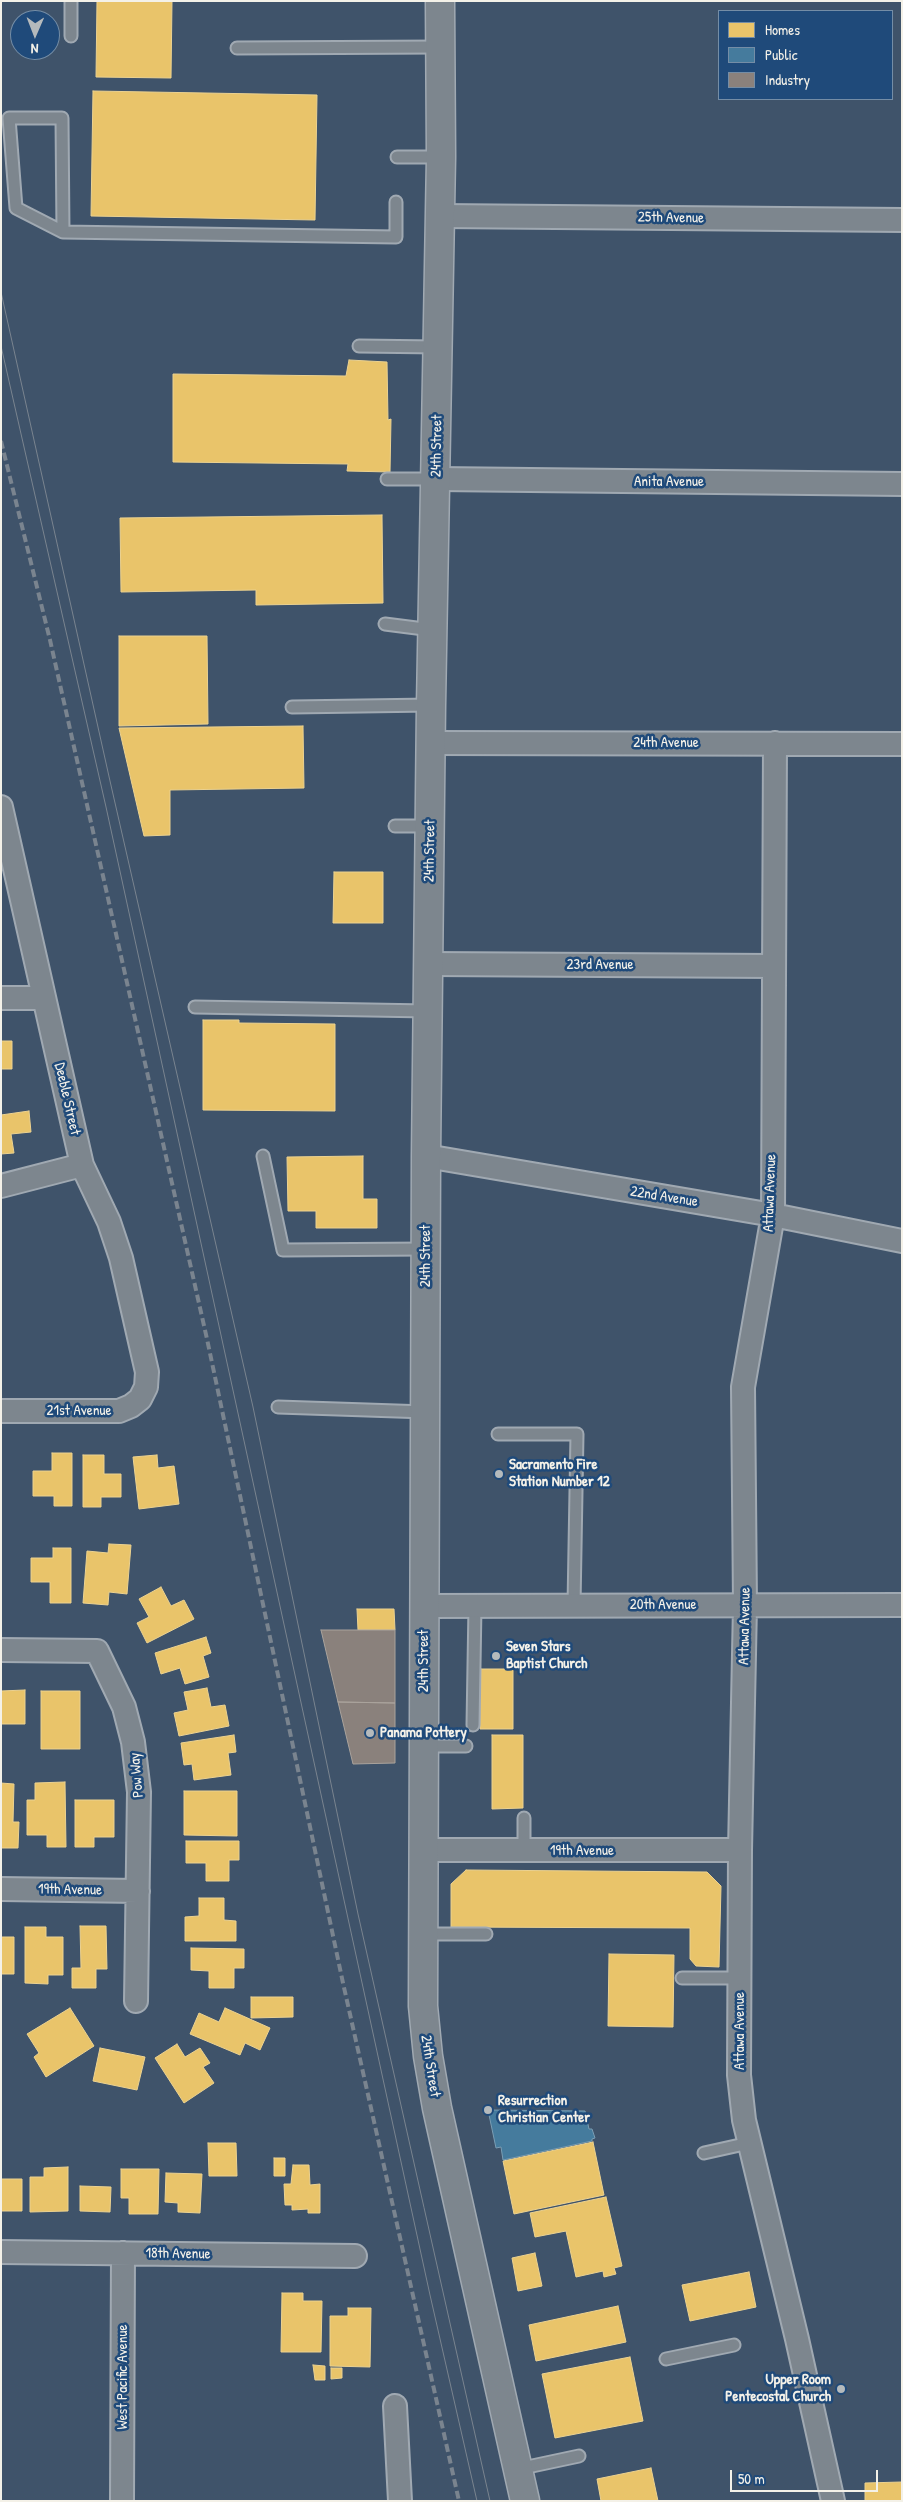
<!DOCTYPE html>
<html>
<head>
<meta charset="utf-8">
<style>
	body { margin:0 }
	#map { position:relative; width:903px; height:2502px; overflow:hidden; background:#3f536a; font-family:"Patrick Hand",sans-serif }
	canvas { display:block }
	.frame { position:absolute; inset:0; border:2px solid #f4f1e8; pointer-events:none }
	.legend { position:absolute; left:718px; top:10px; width:175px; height:90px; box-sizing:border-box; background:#1f4a7a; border:1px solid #748da6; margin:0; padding:6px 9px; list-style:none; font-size:15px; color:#f4f1e8 }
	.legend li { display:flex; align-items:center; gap:10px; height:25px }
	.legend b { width:25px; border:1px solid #748da6 }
	.north { position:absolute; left:10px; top:10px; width:50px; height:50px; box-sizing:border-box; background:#1f4a7a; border:1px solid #748da6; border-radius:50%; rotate:181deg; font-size:14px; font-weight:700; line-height:20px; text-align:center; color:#f4f1e8 }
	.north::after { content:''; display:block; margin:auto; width:18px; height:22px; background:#b5babc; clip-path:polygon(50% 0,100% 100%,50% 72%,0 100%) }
	.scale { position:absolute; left:730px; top:2470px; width:148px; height:22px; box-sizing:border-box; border:2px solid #f4f1e8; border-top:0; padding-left:6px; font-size:15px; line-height:18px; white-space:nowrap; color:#f4f1e8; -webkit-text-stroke:4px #1f4a7a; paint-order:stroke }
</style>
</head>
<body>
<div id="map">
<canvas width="903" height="2502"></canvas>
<div class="frame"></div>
<ul class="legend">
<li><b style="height:14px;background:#e9c46a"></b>Homes</li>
<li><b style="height:14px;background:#457b9d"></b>Public</li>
<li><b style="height:14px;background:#8a817c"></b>Industry</li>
</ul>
<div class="north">N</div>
<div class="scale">50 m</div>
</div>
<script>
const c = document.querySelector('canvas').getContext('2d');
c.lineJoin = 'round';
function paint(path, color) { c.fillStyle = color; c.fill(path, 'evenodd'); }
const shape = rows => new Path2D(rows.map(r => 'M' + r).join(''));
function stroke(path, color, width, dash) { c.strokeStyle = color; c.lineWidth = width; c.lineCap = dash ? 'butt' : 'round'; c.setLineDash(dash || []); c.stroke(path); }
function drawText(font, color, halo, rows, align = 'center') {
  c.font = font + ' "Patrick Hand",sans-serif'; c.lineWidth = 5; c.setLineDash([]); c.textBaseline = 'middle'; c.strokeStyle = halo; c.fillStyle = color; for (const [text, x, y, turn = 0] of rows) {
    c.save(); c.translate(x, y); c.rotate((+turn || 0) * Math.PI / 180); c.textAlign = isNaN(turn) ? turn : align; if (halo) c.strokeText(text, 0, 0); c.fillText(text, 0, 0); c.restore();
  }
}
const homes = shape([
	[97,1,172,1,171,78,96,77,97,1],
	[93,91,317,95,315,220,91,216,93,91],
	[349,360,387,362,388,420,391,419,390,472,347,471,348,464,173,462,173,374,346,376,349,360],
	[382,515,383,603,256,605,256,590,121,592,120,518,382,515],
	[119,636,207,636,208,724,119,726,119,636],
	[303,726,304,788,170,790,170,835,144,836,119,728,303,726],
	[334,872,383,872,383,923,333,923,334,872],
	[203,1020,239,1020,239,1023,335,1024,335,1111,203,1110,203,1020],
	[1,1041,12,1041,12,1069,1,1069,1,1041],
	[29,1111,31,1132,11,1134,14,1153,1,1154,1,1115,29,1111],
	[363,1156,363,1199,377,1199,377,1228,316,1228,316,1211,288,1211,287,1157,363,1156],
	[52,1453,72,1453,72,1506,54,1506,54,1496,33,1496,33,1471,52,1471,52,1453],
	[83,1455,104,1455,104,1474,121,1474,121,1497,101,1497,101,1507,83,1507,83,1455],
	[157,1455,158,1468,174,1466,179,1504,139,1509,133,1457,157,1455],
	[109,1544,131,1545,127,1594,109,1592,108,1605,83,1603,87,1551,108,1553,109,1544],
	[53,1548,71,1548,71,1603,50,1603,50,1582,31,1582,31,1558,53,1558,53,1548],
	[161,1587,171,1606,184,1600,194,1619,147,1643,137,1623,149,1617,139,1599,161,1587],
	[357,1609,394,1609,395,1630,358,1630,357,1609],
	[206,1637,211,1653,203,1656,209,1677,185,1684,180,1668,161,1674,155,1653,206,1637],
	[481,1669,513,1669,513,1729,480,1729,481,1669],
	[207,1688,211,1707,225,1705,229,1726,179,1736,174,1713,188,1710,184,1692,207,1688],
	[25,1690,25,1724,1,1724,1,1691,25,1690],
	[41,1691,80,1691,80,1749,41,1749,41,1691],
	[234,1735,236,1752,228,1753,231,1775,194,1780,192,1764,184,1765,181,1743,234,1735],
	[492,1735,523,1735,523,1808,492,1809,492,1735],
	[65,1782,66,1847,47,1847,47,1835,27,1835,27,1800,35,1800,35,1783,65,1782],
	[1,1783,14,1784,13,1822,19,1822,18,1848,1,1848,1,1783],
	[184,1791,237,1791,237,1836,184,1835,184,1791],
	[75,1800,114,1800,114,1837,94,1837,94,1847,75,1847,75,1800],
	[186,1841,239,1841,239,1860,229,1860,229,1881,206,1881,206,1863,186,1863,186,1841],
	[466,1870,707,1872,721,1886,719,1967,696,1966,690,1959,690,1928,451,1927,451,1884,466,1870],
	[199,1898,224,1898,224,1920,236,1921,236,1941,185,1941,185,1917,199,1916,199,1898],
	[80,1926,106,1926,107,1969,96,1969,96,1988,72,1988,72,1968,81,1968,80,1926],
	[25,1927,46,1927,46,1937,63,1937,63,1975,48,1975,48,1984,25,1983,25,1927],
	[1,1937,14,1937,14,1974,1,1974,1,1937],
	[191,1948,244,1949,244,1968,234,1968,234,1988,209,1988,209,1971,191,1970,191,1948],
	[609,1954,674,1955,673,2027,608,2026,609,1954],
	[251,1997,293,1997,293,2017,251,2018,251,1997],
	[70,2008,94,2046,46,2077,34,2057,39,2053,27,2034,70,2008],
	[225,2008,270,2028,260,2050,245,2043,240,2055,190,2034,199,2013,219,2022,225,2008],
	[177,2044,185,2057,200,2048,210,2063,203,2067,214,2083,184,2103,155,2058,177,2044],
	[100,2048,145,2057,137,2090,93,2081,100,2048],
	[593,2142,604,2195,514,2214,503,2161,593,2142],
	[208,2143,236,2143,237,2176,209,2176,208,2143],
	[274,2158,285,2158,285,2176,274,2176,274,2158],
	[293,2165,309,2165,310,2185,320,2184,320,2213,308,2213,308,2209,292,2210,292,2205,285,2205,284,2184,291,2184,293,2165],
	[68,2167,68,2211,30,2212,30,2177,44,2177,44,2168,68,2167],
	[121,2169,159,2169,158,2214,129,2214,129,2198,121,2198,121,2169],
	[166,2173,202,2174,200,2213,178,2212,178,2203,165,2202,166,2173],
	[1,2179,22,2179,22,2211,1,2211,1,2179],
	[80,2186,111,2187,110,2212,80,2211,80,2186],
	[606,2197,622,2266,614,2268,616,2274,604,2277,603,2271,576,2277,566,2231,535,2237,530,2213,606,2197],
	[535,2253,542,2286,518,2291,512,2258,535,2253],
	[749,2272,756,2307,690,2321,682,2285,749,2272],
	[282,2293,303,2293,303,2301,322,2301,321,2352,281,2352,282,2293],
	[618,2306,626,2342,536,2361,529,2325,618,2306],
	[348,2308,371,2308,370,2367,330,2366,330,2316,348,2316,348,2308],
	[630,2357,643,2421,555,2438,542,2374,630,2357],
	[313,2365,325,2366,325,2380,315,2380,313,2365],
	[331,2368,342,2368,342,2378,331,2379,331,2368],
	[651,2468,658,2501,601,2501,597,2479,651,2468],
	[902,2482,902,2501,865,2501,865,2483,902,2482]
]);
paint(homes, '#e9c46a');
stroke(homes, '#ecd290', 1);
const public = shape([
	[488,2110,585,2111,589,2129,592,2129,595,2138,592,2139,592,2141,503,2160,501,2147,496,2148,488,2110]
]);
paint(public, '#457b9d');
stroke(public, '#7a9eb4', 1);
const industry = shape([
	[321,1630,395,1630,395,1703,338,1702,321,1630],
	[338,1702,395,1703,395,1763,353,1764,338,1702]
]);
paint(industry, '#8a817c');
stroke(industry, '#aaa39c', 1);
const lane = shape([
	[71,36,71,1],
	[237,48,440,47],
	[397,157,441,157],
	[63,232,62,118,9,118,16,208,63,232,396,237,396,202],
	[359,346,438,347],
	[387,479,435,479],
	[385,624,432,630],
	[292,707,431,705],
	[395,826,430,826],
	[195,1007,428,1011],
	[263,1156,283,1250,426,1249],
	[278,1407,426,1412],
	[498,1434,577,1434,574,1605],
	[473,1725,475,1606],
	[423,1746,466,1746],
	[524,1851,524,1818],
	[423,1934,486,1934],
	[682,1978,740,1978],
	[704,2153,749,2143],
	[666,2359,734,2345],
	[518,2469,579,2456]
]);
const street = shape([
	[440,216,902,220],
	[437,479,902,484],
	[431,743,902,744],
	[775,743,773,1215,743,1387,745,1605,740,1850,739,2075,744,2120,797,2339,833,2501],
	[1,807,82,1165,109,1222,121,1258,147,1372,146,1387,140,1399,131,1406,119,1411,1,1411],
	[429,964,772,966],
	[1,998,44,998],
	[426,1156,773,1215,902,1241],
	[1,1186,82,1165],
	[425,1606,902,1605],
	[1,1650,97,1651,124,1707,133,1742,139,1792,136,2001],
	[423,1850,740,1850],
	[1,1889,138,1891],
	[1,2252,355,2256],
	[395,2406,400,2501],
	[122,2501,123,2253]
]);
const secondary = shape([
	[440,1,441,157,431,705,426,1156,423,2006,428,2056,437,2108,525,2501]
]);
stroke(lane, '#a0a9b2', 15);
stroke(street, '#a0a9b2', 26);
stroke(secondary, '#a0a9b2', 31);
stroke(lane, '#7d868e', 11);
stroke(street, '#7d868e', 22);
stroke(secondary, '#7d868e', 28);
stroke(shape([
	[1,292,110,781,253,1407,358,1914,490,2501],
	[1,346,106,807,430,2295,477,2501]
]), '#7a848f', 1);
stroke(shape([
	[1,441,50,640,207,1339,343,1983,459,2501]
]), '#7a848f', 4, [8, 4]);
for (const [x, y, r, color] of [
	[499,1474,5,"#b5babc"],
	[496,1656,5,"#b5babc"],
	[370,1733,5,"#b5babc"],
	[488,2110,5,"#b5babc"],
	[841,2389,5,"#b5babc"]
]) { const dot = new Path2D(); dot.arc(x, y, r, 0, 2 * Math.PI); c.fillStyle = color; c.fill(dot); stroke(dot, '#1f4a7a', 2); }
drawText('15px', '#f4f1e8', '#1f4a7a', [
	["25th Avenue",671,218,1],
	["24th Street",437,446,-89],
	["Anita Avenue",669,482],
	["24th Avenue",666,743],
	["24th Street",430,851,-89],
	["23rd Avenue",600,965],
	["Deeble Street",67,1099,77],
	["Attawa Avenue",770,1193,-88],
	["22nd Avenue",664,1197,9],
	["24th Street",426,1256,-90],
	["21st Avenue",79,1411],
	["20th Avenue",663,1605],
	["Attawa Avenue",745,1626,-89],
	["24th Street",424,1661,-90],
	["Pow Way",137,1775,-95],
	["19th Avenue",582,1851],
	["19th Avenue",70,1890,1],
	["Attawa Avenue",740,2031,-90],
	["24th Street",430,2066,81],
	["18th Avenue",178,2254,1],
	["West Pacific Avenue",123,2377,-90]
]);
drawText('bold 15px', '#f4f1e8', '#1f4a7a', [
	["Sacramento Fire",509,1465],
	["Station Number 12",509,1482],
	["Seven Stars",506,1647],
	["Baptist Church",506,1664],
	["Panama Pottery",380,1733],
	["Resurrection",498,2101],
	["Christian Center",498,2118],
	["Upper Room",831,2380,"right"],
	["Pentecostal Church",831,2397,"right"]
], 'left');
</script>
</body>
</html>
